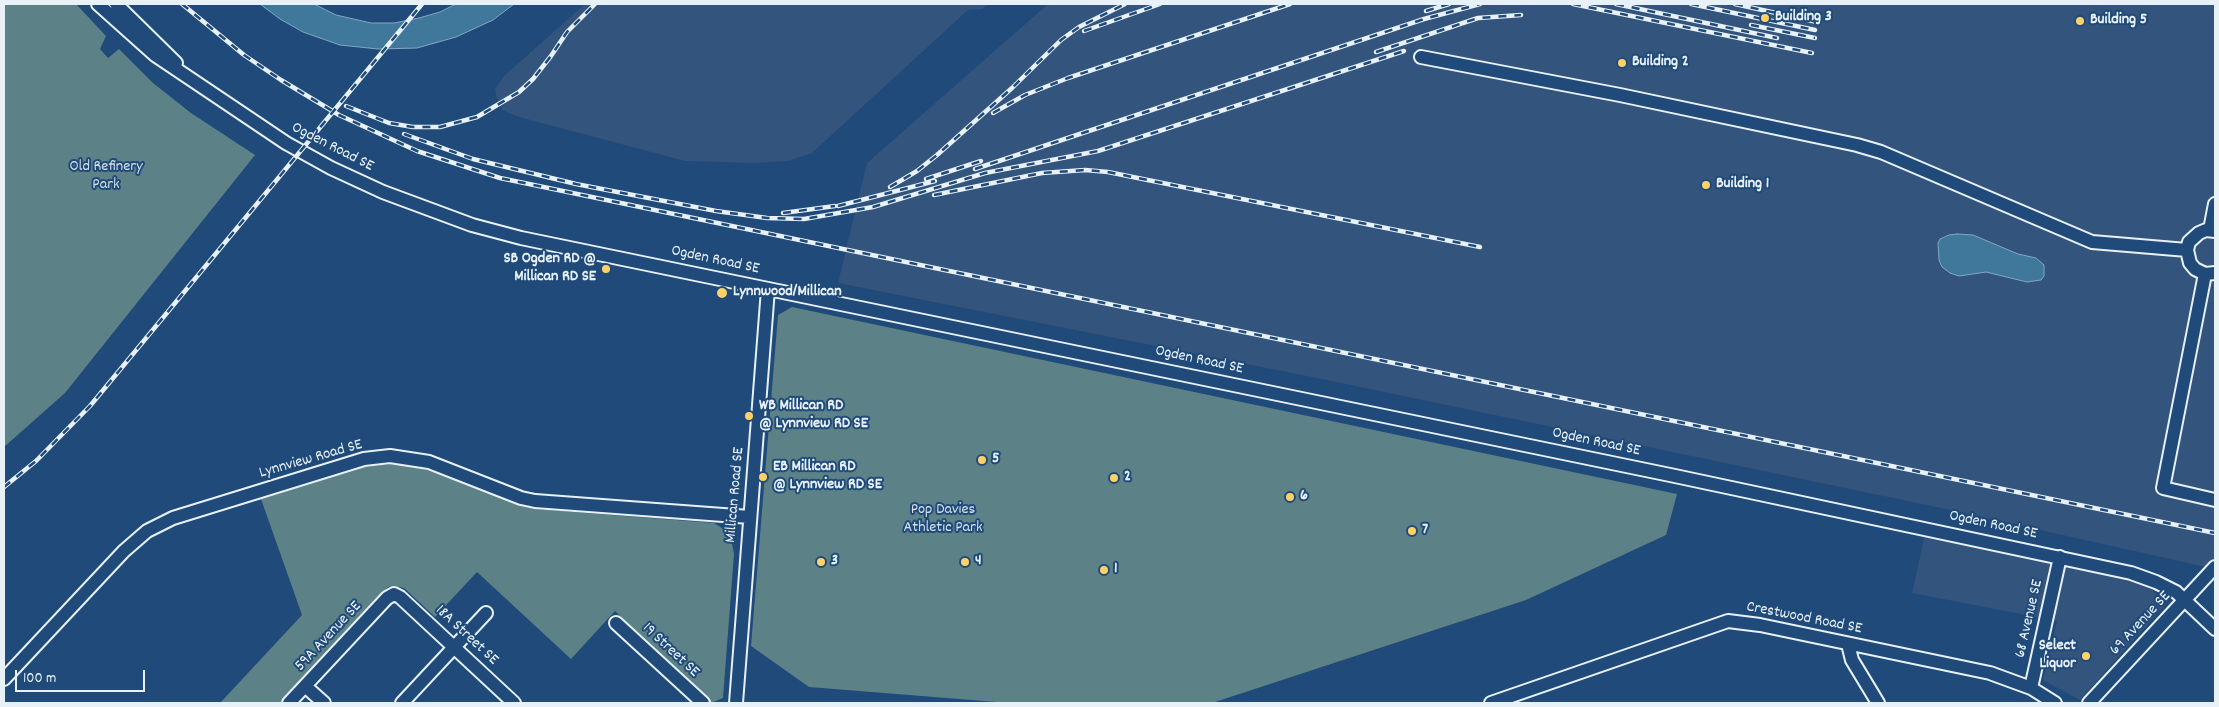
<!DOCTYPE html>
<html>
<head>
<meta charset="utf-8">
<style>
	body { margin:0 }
	#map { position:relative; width:2219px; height:707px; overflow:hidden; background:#1f4a7a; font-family:Dekko,sans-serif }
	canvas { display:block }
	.frame { position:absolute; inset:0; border:5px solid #e8f1f8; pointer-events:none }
	.scale { position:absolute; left:15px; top:670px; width:130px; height:22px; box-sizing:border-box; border:2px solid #e8f1f8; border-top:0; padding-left:6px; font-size:15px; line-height:18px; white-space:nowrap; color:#e8f1f8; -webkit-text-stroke:4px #1f4a7a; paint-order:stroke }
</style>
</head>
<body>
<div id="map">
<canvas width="2219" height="707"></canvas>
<div class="frame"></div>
<div class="scale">100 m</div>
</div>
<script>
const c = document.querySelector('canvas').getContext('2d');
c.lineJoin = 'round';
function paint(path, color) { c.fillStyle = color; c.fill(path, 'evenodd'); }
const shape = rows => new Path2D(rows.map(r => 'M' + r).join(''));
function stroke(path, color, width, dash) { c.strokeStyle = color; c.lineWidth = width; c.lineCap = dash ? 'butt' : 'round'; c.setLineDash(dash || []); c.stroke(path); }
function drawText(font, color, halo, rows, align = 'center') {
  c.font = font + ' Dekko,sans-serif'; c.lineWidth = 4; c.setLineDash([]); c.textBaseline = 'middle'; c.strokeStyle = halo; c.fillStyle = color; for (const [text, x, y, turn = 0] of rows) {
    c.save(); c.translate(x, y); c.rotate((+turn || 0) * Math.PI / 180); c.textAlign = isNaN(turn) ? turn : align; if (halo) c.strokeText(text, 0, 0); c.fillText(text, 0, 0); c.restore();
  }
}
paint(shape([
	[585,4,988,4,982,9,968,10,812,153,788,161,754,163,685,161,519,117,502,110,497,99,495,89,504,76],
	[1048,4,2215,4,2215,569,1946,509,1312,377,838,283,867,163],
	[1925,534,2148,585,2165,605,2080,700,2043,680,2057,621,1912,593]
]), '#33547c');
paint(shape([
	[4,4,76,4,106,36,100,49,108,58,119,49,153,83,191,113,255,155,65,393,4,447],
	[792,307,1677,494,1666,535,1526,600,1212,703,1009,703,809,687,751,646,778,315],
	[398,463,427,470,536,509,714,523,722,528,731,538,734,554,723,698,711,703,615,611,571,659,477,572,435,617,404,588,395,586,388,587,280,703,220,703,302,615,261,499,365,467]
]), '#5c8187');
const water = shape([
	[260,4,314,4,336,15,371,23,394,23,419,18,440,12,456,4,514,4,493,20,456,37,417,48,378,49,340,45,303,32,280,19,260,4],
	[1957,234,1973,235,2018,254,2036,258,2044,265,2044,276,2041,280,2027,282,1986,272,1959,276,1950,273,1942,267,1939,260,1938,243,1940,239,1949,235,1957,234]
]);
paint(water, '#40789b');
stroke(water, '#83a8c0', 1);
const minor = shape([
	[98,4,155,55,286,143,331,168,383,192,472,225,521,238,1675,476,2131,573,2156,582,2176,592,2215,629],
	[116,4,176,63],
	[1421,57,1620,95,1857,145,1881,152,2092,242,2187,250],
	[2210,230,2215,204],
	[2215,231,2206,230,2199,233,2189,242,2187,250,2190,263,2195,269,2205,274,2215,273],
	[2205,274,2163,488,2215,500],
	[616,623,703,703],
	[1848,644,1852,660,1878,703],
	[4,679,124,551,147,531,173,518,364,459,390,456,429,462,521,498,535,501,750,517],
	[305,686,324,703],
	[2031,688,2060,557],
	[289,703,387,598,394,594,400,597,514,703],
	[402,703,486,613],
	[736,703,768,289],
	[1491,703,1728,621,1760,625,1990,673,2031,688,2055,703],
	[2089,703,2215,567]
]);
stroke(minor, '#e8f1f8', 16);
stroke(minor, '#1f4a7a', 12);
const rail = shape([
	[182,4,244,55,281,80,339,115,417,151,500,178,2215,533],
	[1573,4,1812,53],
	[1616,4,1777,38],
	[1691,4,1815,30],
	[1735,4,1817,22],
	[1426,11,1449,4],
	[1751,25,1815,38],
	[1084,31,1160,4],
	[1376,52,1478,18,1521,15],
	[346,106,389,123,413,127,440,127,477,117,519,92,533,79,551,56,567,32,595,4],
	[993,113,1025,95,1068,78,1290,4],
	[404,134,473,159,576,184,716,211,767,218,804,219,873,207,985,173,1098,151,1404,51],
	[975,169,1424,19,1480,4],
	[926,179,981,161],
	[890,187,917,171,937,155,1012,88,1061,40,1079,27,1125,4],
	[934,195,1042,173,1085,170,1108,172,1480,247],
	[838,206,935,181],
	[783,213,835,206],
	[4,487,36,461,90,406,422,4]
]);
stroke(rail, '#e8f1f8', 4.5);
stroke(rail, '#1f4a7a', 2.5, [8]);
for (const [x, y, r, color] of [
	[1765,18,5,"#ffd166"],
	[2080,21,5,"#ffd166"],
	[1622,63,5,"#ffd166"],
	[1706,185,5,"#ffd166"],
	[606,269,5,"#ffd166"],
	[722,293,6,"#ffd166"],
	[749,416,5,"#ffd166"],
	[982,460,5,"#ffd166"],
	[763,477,5,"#ffd166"],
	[1114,478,5,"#ffd166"],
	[1290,497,5,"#ffd166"],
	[1412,531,5,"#ffd166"],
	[821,562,5,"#ffd166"],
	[965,562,5,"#ffd166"],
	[1104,570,5,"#ffd166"],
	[2086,656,5,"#ffd166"]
]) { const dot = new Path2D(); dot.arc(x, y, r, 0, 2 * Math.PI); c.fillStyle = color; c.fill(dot); stroke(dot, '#1f4a7a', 2); }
drawText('bold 16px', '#e8f1f8', '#1f4a7a', [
	["Building 3",1775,18],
	["Building 5",2090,21],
	["Building 2",1632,63],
	["Building 1",1716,185],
	["SB Ogden RD @",596,260,"right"],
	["Millican RD SE",596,278,"right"],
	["Lynnwood/Millican",733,293],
	["WB Millican RD",759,407],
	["@ Lynnview RD SE",759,425],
	["5",992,460],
	["EB Millican RD",773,468],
	["@ Lynnview RD SE",773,486],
	["2",1124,478],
	["6",1300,497],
	["7",1422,531],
	["3",831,562],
	["4",975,562],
	["1",1114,570],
	["Select",2076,647,"right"],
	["Liquor",2076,665,"right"]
], 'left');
drawText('16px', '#e8f1f8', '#1f4a7a', [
	["Ogden Road SE",332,148,27],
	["Ogden Road SE",715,261,12],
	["Ogden Road SE",1199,361,12],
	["Ogden Road SE",1596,443,12],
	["Lynnview Road SE",311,460,-16],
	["Millican Road SE",736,495,-85],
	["Ogden Road SE",1993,526,12],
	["Crestwood Road SE",1804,619,11],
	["68 Avenue SE",2030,619,-77],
	["69 Avenue SE",2141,624,-47],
	["18A Street SE",466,636,43],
	["59A Avenue SE",329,637,-47],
	["19 Street SE",670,651,43]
]);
drawText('16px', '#d3e0e7', '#1f4a7a', [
	["Old Refinery",106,168],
	["Park",106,186],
	["Pop Davies",943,511],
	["Athletic Park",943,529]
]);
</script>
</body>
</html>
